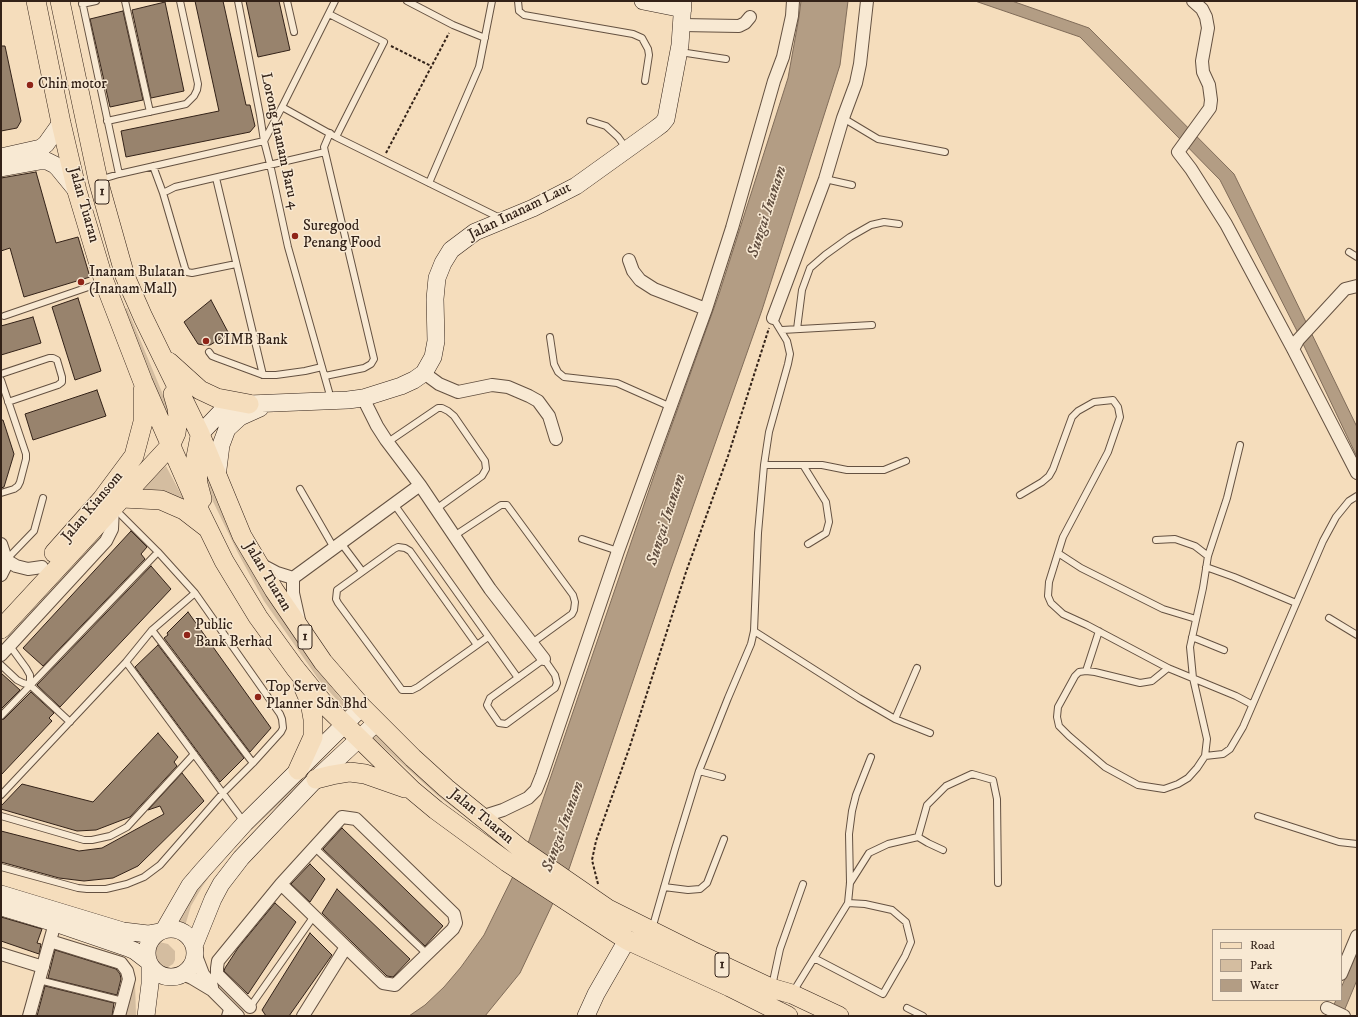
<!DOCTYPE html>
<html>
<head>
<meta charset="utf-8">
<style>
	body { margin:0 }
	#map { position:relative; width:1358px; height:1017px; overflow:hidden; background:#f5ddbc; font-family:"IM FELL DW Pica",serif }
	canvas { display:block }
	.frame { position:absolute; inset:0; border:2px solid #332218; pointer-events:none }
	.legend { position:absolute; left:1212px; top:929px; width:130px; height:72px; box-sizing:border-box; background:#f8e9d3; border:1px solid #a99988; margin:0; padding:5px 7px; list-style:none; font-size:12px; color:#332218 }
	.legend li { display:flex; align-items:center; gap:8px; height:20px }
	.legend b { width:20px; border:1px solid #a99988 }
</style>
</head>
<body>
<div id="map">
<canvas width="1358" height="1017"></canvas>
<div class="frame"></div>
<ul class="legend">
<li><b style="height:5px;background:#f5ddbc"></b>Road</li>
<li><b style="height:11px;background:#d4bda0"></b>Park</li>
<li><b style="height:11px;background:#b39d84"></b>Water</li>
</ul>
</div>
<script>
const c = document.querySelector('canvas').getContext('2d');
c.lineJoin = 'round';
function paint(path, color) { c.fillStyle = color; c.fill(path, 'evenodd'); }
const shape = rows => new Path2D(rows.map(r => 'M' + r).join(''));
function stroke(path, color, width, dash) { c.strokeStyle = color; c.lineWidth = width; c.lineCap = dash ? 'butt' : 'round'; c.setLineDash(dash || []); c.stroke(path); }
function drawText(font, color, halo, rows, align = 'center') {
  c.font = font + ' "IM FELL DW Pica",serif'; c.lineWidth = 3; c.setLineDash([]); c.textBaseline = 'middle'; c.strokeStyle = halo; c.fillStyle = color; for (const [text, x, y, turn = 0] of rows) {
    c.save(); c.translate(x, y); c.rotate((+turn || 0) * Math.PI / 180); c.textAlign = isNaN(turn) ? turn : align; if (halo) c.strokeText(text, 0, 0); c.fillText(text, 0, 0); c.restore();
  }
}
paint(shape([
	[127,308,171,414,168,416,144,361,125,309],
	[203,465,228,528,240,552,267,597,323,677,348,708,346,710,319,680,264,601,238,553,204,483],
	[166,466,185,502,136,493],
	[373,734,381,737,510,851,438,796,371,736],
	[342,743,344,744,248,833,214,870,202,887,191,906,182,936,167,926,261,813],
	[159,942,168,944,175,951,175,960,173,964,165,969,155,968,149,952,154,944],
	[133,975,135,982,136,1016,119,1016,130,978]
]), '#d4bda0');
const water = shape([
	[801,1,848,1,840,65,762,310,671,569,569,869,520,973,485,1016,409,1016,425,1005,444,987,461,967,484,935,525,852,660,458,719,294,788,78,799,17,801,1],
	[975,1,1012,1,1089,28,1234,174,1357,427,1357,457,1296,329,1220,180,1080,37,975,1],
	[1357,951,1357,980,1342,1016,1329,1016,1336,1000,1341,1000,1341,988,1357,951]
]);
paint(water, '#b39d84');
stroke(water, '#806c59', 1);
const building = shape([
	[195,1,223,1,246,105,250,105,255,126,250,132,126,157,121,131,219,111,195,1],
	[246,1,279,1,290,50,258,57,246,1],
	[165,2,184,91,151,98,132,10,165,2],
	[123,11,143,100,110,107,90,19,123,11],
	[1,46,5,46,21,121,17,128,1,131,1,46],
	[36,172,56,243,78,237,90,277,24,297,10,248,1,251,1,178,36,172],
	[78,298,101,371,75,380,52,307,78,298],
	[211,300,229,334,210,345,204,345,198,344,184,322,211,300],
	[33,317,41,343,1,355,1,326,33,317],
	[97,390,106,416,33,440,25,414,97,390],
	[1,420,3,420,14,454,4,487,1,488,1,420],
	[131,531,147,547,141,554,145,559,43,666,23,648,131,531],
	[151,566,171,589,60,707,37,685,151,566],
	[188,612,271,728,250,752,164,638,168,635,167,633,188,612],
	[158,645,244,758,220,782,135,667,158,645],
	[1,673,20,690,1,709,1,673],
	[31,692,54,713,49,718,52,721,1,775,1,720,4,719,31,692],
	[158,733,178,757,174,762,177,766,130,817,96,830,77,831,1,809,1,806,22,784,93,802,158,733],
	[182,773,204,801,138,866,113,878,84,881,59,878,1,862,1,831,79,851,102,848,164,814,160,806,148,810,182,773],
	[342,828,443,926,425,946,323,849,342,828],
	[310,864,325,879,310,902,291,884,310,864],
	[337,889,410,959,393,977,387,976,322,913,337,889],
	[275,903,296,922,248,994,224,971,225,968,238,948,275,903],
	[1,917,42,929,37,943,41,944,39,954,1,941,1,917],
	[310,933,332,955,289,1016,266,1016,262,1010,310,933],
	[55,950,116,969,120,974,121,979,117,995,48,978,55,950],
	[45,986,114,1003,112,1016,37,1016,45,986]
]);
paint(building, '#98836d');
stroke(building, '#332218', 1);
const lane = shape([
	[82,1,119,174],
	[125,1,150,112],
	[238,1,260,115,264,141,270,164,288,247,331,399],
	[287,1,294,32],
	[407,1,453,25,485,38],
	[518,1,519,11,524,15,633,34,642,38,648,49,649,55,645,81],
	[82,4,96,1],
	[329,14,384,42,336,137],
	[680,52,726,59],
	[282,107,336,137,500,218],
	[843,118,878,139,945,152],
	[107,121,186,104,194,96,197,90,198,84,180,1],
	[590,121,606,126,618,137,626,148],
	[153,166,163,193,185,268,187,272,192,273,236,264],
	[216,178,263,375],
	[825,179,852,185],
	[99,180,119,174,264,141,282,107,335,1],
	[429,183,479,67,492,1],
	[163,193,175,187,325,152],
	[1349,252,1357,257],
	[4,316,103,282],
	[797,329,802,290,810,268,825,255,850,237,871,225,884,222,899,224],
	[782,330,872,325],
	[550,337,554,364,558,372,564,377,617,383,671,407],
	[209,352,212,356,217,358,263,375,276,375,305,371,322,367],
	[1,374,49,358,53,358,57,360,62,377,62,382,58,385,8,402],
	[325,376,364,368,371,364,374,359,325,152,324,147,330,133],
	[1,380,26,454,26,459,20,482,18,486,14,489,1,493],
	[388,442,438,408,442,408,448,411,454,416,485,461,486,469,482,476,436,509],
	[764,465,803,465,826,502,829,522,826,533,808,544],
	[803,465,822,465,847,470,884,470,906,461],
	[300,489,334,548],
	[1020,495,1042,482,1049,476,1053,469,1072,417,1078,411,1094,402,1113,400,1118,407,1120,417,1108,452,1063,537,1058,553,1081,568,1163,609,1196,619],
	[394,504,518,678],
	[454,536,501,505,507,505,573,595,575,602,574,610,572,614,532,643],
	[582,539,618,551],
	[1156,540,1175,539,1195,546,1208,556],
	[341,543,362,571],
	[1058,553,1049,582,1048,596,1051,603,1063,614,1087,625,1168,668,1236,696,1251,704],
	[6,560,34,531,43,498],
	[1206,567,1234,577,1296,603],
	[1329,618,1357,635],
	[152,630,253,763],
	[754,631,859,698,895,719,930,733],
	[1192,637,1224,650],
	[477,645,410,551,405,548,398,547,394,549,337,590,336,599,338,603,402,690,412,690,418,687,477,645,488,637],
	[544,659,555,675,557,683,555,688,506,724,499,723,488,707,487,705,490,698,544,659],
	[126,662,244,822],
	[1,665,17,680,23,683,30,685,30,675,26,668,10,646],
	[1168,668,1152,681,1140,683,1095,672,1086,671,1079,672,1075,676,1058,707,1057,717,1059,726,1069,736,1105,767,1138,785,1164,789,1178,784,1188,778,1197,768,1205,756,1207,739,1193,678,1190,647,1203,588,1208,556,1227,498,1240,445],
	[1086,671,1099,631],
	[30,685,70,722],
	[1,716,158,552],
	[895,719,917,668],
	[1205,756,1223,754,1230,749,1243,727,1323,541,1336,517,1349,501,1357,496],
	[699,771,722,777],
	[1,795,126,662,152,630,195,593],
	[1,816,84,840,92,840,110,836,127,827,194,754],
	[1258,816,1339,842,1357,844],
	[918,837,928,843,943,850],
	[314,847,427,954],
	[1,867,78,888,87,889,106,889,127,884,144,877,160,865,223,793,253,763,281,732,283,728,282,719,280,714,195,593,158,552,114,508],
	[850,883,869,853,888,844,918,837,927,805,946,786,972,774,993,780,997,799,998,883],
	[664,887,688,890,700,889,707,883,724,839],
	[652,929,675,849,699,771,728,698,751,644,754,631,758,533,764,465,769,432,788,364,790,354,787,341,773,318],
	[814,958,883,994,905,956,911,942,906,922,892,910,865,904,848,903],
	[39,980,123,1001],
	[772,986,780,949,803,884],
	[793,992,848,903,850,883,849,834,852,811,856,795,871,757],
	[250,1007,314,916],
	[907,1008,923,1016],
	[225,1016,228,1006]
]);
const street = shape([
	[1193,1,1202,9,1206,17,1208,28,1202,61,1203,72,1209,85,1211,100,1210,108,1178,152,1191,169,1226,224,1293,349,1357,473],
	[682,25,739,26,745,23,750,17],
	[629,260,633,271,640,280,654,289,706,309],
	[773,318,825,179,843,118,856,83,860,64,867,1],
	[1293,349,1298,340,1345,289,1357,286],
	[424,373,439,384,458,392,492,385,508,387,529,396,538,401,549,416,556,439],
	[363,398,377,426,386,440,420,485,490,589,544,659],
	[1,544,4,553,6,565,1,575],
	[6,560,16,566,28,569,42,567],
	[260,564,277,573,293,578,420,485],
	[293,578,293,593,299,620],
	[1,655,106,541,112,529,113,507],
	[481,817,503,810,528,798,536,790,542,775,618,551,706,309,732,228,774,81,783,57,792,16,793,1],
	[50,941,121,963,127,971,129,979,119,1016],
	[195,953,203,974,211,984,212,987],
	[1,954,43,967],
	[183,974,192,978,212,990,238,1016],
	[1341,974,1357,936],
	[250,1007,217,974,217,968,218,961,281,884,342,817,356,819,454,914,456,923,453,929,395,985,383,983,281,884],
	[1327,1008,1344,1016],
	[29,1016,55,923],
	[303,1016,346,947]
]);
const secondary = shape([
	[643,1,683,9],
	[1,157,41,148,46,144,61,123],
	[1,168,40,161,47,161,55,165,59,169,77,191],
	[200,434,220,413,231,407,249,404,348,400,363,398,401,386,414,380,424,373,433,357,436,341,435,299,437,278,443,263,451,250,475,232,533,208,576,186,654,130,662,124,666,119,680,45,683,1],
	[217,477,221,445,227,429,240,417,260,408],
	[1,894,123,931,148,934,159,932],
	[1,907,55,923,128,948,135,951,148,961],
	'147 953a24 24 0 1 1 48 0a24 24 0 1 1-48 0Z',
	[164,930,190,885,202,871,245,823,362,707],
	[194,946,213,899,221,884,241,858,316,779,377,722],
	[146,1016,150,984,150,966],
	[586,1016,596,994,627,940]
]);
const primary = shape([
	[36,1,61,123,77,191,104,281,143,382,199,510,224,561,258,617,295,668,325,705,412,790,436,810,507,862,627,940,730,987,788,1016],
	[60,1,98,180,125,276,143,317,200,434,242,536,274,590,323,662,362,707,413,758,446,788,521,849,608,909,690,950,771,988,792,994,839,1016],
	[169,362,200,390,217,398,249,404],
	[200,436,196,457,198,484,202,499],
	[122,498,161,500,184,510,206,527],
	[54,553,102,499,134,456,143,422,143,390],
	[1,629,170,446,176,433,178,417,177,408,173,394],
	[298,770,313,737,313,719,310,702,303,686],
	[316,779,332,775,350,772,365,774,405,788]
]);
stroke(lane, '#645141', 8);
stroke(street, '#645141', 14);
stroke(secondary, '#332218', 18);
stroke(primary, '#332218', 20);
stroke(shape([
	[391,46,431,66],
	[386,153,449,33],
	[598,884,592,860,596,841,629,749,686,572,728,456,769,328]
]), '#332218', 2, [3, 2]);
stroke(lane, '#f8e9d3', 6);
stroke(street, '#f8e9d3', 12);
stroke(secondary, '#f8e9d3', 17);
stroke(primary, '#f5ddbc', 19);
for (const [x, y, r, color] of [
	[30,85,4,"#8f2418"],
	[295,236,4,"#8f2418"],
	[81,282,4,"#8f2418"],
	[206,341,4,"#8f2418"],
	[187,635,4,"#8f2418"],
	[258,697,4,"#8f2418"]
]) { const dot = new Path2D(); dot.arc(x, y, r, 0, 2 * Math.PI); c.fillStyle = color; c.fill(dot); stroke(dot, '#f8e9d3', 1.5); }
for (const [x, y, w] of [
	[102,192,14],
	[305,637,14],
	[722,965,14]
]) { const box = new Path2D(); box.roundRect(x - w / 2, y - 12, w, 24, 3); c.fillStyle = '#f8e9d3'; c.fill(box); stroke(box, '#332218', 1); }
drawText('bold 14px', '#332218', null, [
	["1",102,192],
	["1",305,637],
	["1",722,965]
]);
drawText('15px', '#332218', '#f8e9d3', [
	["Chin motor",38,85],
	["Suregood",303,227],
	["Penang Food",303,244],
	["Inanam Bulatan",89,273],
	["(Inanam Mall)",89,290],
	["CIMB Bank",214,341],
	["Public",195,626],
	["Bank Berhad",195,643],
	["Top Serve",266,688],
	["Planner Sdn Bhd",266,705]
], 'left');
drawText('15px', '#332218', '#f8e9d3', [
	["Lorong Inanam Baru 4",279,141,78],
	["Jalan Tuaran",83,205,74],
	["Jalan Inanam Laut",520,212,-26],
	["Jalan Kiansom",93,507,-50],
	["Jalan Tuaran",267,577,59],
	["Jalan Tuaran",481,817,39]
]);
drawText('italic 16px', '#604d3e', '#f8e9d3', [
	["Sungai Inanam",768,212,-72],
	["Sungai Inanam",667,520,-72],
	["Sungai Inanam",564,827,-70]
]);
</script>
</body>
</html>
